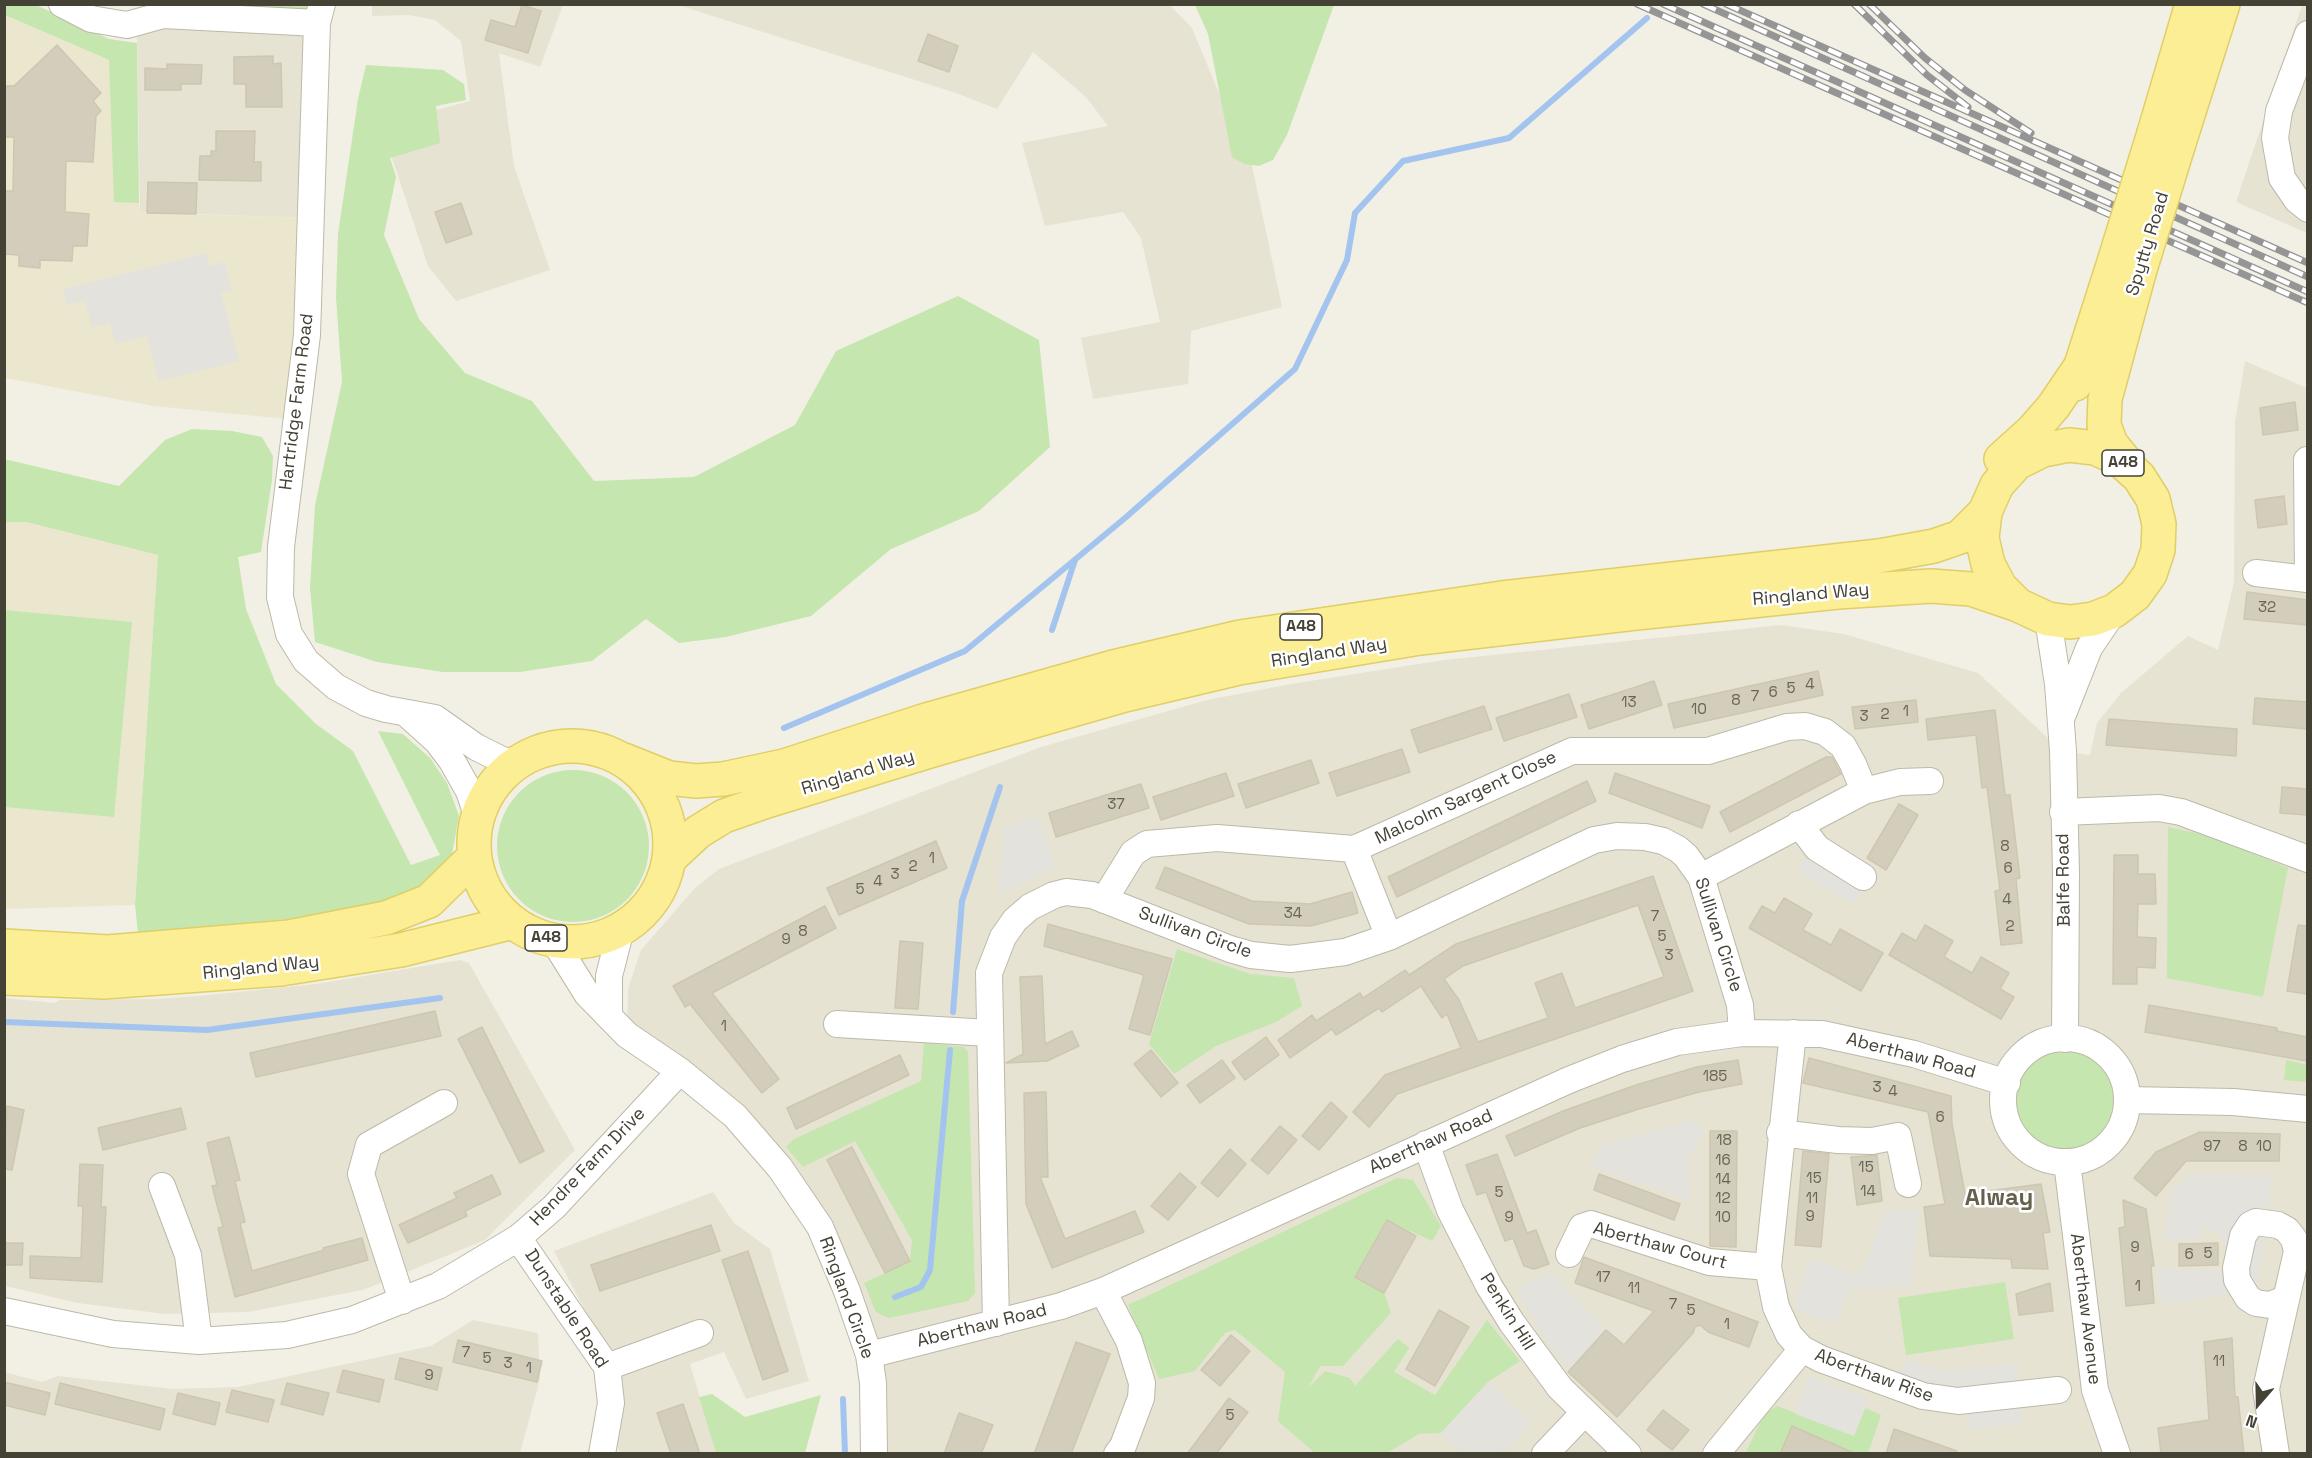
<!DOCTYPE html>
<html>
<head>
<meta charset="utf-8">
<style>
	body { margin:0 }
	#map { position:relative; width:2312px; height:1458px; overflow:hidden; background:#f2f0e5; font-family:"Space Grotesk",sans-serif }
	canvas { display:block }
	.frame { position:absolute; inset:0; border:6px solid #444135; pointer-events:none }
	.north { position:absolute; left:2228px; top:1374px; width:60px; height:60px; -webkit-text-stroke:4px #fff; paint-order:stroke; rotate:200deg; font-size:16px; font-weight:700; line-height:24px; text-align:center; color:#444135 }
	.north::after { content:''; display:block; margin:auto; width:21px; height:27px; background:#444135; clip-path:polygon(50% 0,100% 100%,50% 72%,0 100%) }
</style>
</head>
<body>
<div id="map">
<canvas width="2312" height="1458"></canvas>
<div class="frame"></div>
<div class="north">N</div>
</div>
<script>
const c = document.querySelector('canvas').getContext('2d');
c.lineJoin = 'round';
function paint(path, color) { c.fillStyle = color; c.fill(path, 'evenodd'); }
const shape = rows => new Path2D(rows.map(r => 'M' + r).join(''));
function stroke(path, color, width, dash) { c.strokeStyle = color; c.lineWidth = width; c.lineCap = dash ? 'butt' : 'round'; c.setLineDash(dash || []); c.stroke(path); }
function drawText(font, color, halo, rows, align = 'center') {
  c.font = font + ' "Space Grotesk",sans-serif'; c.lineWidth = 5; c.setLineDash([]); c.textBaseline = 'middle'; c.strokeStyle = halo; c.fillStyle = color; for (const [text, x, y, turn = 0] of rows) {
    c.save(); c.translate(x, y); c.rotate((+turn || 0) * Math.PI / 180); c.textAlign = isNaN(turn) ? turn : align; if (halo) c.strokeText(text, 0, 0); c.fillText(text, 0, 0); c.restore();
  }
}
paint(shape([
	[372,5,563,5,540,67,499,53,514,166,550,270,456,301,428,266,390,152,432,111,470,101,461,41,435,20,409,15,372,16],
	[678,5,1170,5,1192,28,1221,98,1250,156,1282,307,1191,331,1188,384,1093,399,1081,338,1160,322,1141,238,1123,212,1045,226,1022,143,1108,126,1086,97,1033,52,997,109,953,92],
	[2302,5,2307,5,2307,233,2236,202],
	[161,26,308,31,305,218,140,212,137,31],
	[2245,361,2307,388,2307,1453,874,1453,869,1355,780,1168,627,1035,628,989,641,950,695,888,719,869,1041,747,1207,700,1291,684,1444,660,1781,625,1844,634,1978,673,2062,751,2090,755,2097,723,2121,693,2188,636,2218,650,2234,582,2235,422],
	[460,960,469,963,575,1150,485,1240,363,1290,248,1312,165,1314,78,1303,5,1286,5,998,55,1003,59,1000,156,999,199,996,316,984],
	[713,1192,734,1223,770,1249,809,1381,746,1399,724,1352,690,1364,716,1453,620,1453,616,1444,623,1384,554,1251],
	[473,1320,538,1333,540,1379,520,1453,5,1454,4,1372,42,1382,58,1376,174,1389,238,1387,431,1346]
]), '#e6e3d3');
paint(shape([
	[5,15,109,60,119,199,139,203,140,212,147,213,312,218,297,420,153,406,5,378],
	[4,522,26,522,158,555,135,905,5,909]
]), '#ebe7cf');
paint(shape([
	[5,5,36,5,109,39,137,43,139,203,114,202,109,60,5,15],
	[121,5,307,5,307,10],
	[1195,5,1334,5,1287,135,1273,160,1259,166,1244,164,1232,157,1208,34],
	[366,65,443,70,464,84,466,100,436,106,440,143,390,158,396,177,384,235,419,319,465,373,532,401,594,481,694,477,795,425,836,351,958,296,1039,340,1050,447,979,511,891,549,811,616,726,637,679,643,646,619,592,661,520,672,443,672,377,662,315,642,310,588,315,505,342,382,336,297,338,234,358,99],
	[192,429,232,431,262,437,273,456,272,480,261,552,238,557,246,609,276,684,316,724,353,751,411,865,440,855,378,731,403,734,430,758,447,783,459,816,450,865,413,891,378,905,288,919,138,933,135,905,158,555,26,522,5,522,4,459,119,486,165,440],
	[4,610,132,622,114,817,5,807],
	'497 846a76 76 0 1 1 152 0a76 76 0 1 1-152 0Z',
	[2168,827,2210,836,2288,868,2263,997,2167,978],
	[1177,949,1250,974,1294,978,1302,1006,1276,1022,1216,1046,1174,1074,1149,1044],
	[924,1043,964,1047,968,1052,975,1293,968,1301,889,1318,876,1312,864,1283,910,1261,912,1240,855,1141,803,1167,786,1147,794,1139,921,1081],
	'2016 1100a49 49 0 1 1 98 0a49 49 0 1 1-98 0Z',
	[2286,1060,2307,1065,2307,1082,2284,1080],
	[1397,1178,1413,1180,1441,1226,1432,1241,1387,1220,1356,1277,1384,1293,1391,1313,1343,1366,1320,1366,1308,1388,1325,1371,1350,1378,1355,1386,1398,1339,1409,1348,1394,1372,1435,1395,1487,1320,1520,1361,1488,1382,1441,1433,1419,1434,1387,1453,1315,1453,1278,1421,1285,1372,1235,1330,1225,1333,1195,1371,1159,1379,1128,1305],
	[2005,1282,2014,1339,1906,1355,1898,1298],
	[712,1394,745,1417,821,1395,805,1453,716,1453,699,1397],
	[1777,1406,1854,1436,1865,1408,1881,1415,1868,1453,1745,1454,1765,1413]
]), '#c5e6af');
paint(shape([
	[206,253,209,266,225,262,232,290,221,293,239,361,159,381,147,336,116,344,110,323,92,327,85,301,67,305,63,289],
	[1039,817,1056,867,998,894,1005,828],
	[1807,856,1863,889,1854,904,1798,871],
	[1689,1121,1705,1129,1689,1156,1690,1201,1590,1166,1601,1146],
	[2192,1174,2271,1175,2267,1233,2255,1291,2160,1304,2158,1269,2224,1270,2226,1247,2218,1233,2201,1227,2197,1240,2164,1240,2171,1193],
	[1918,1210,1911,1286,1849,1289,1836,1324,1794,1308,1810,1258,1857,1275,1865,1265,1885,1212],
	[1549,1273,1606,1330,1572,1368,1554,1351,1516,1290],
	[1906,1360,1945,1371,2017,1363,2022,1424,1970,1429,1965,1391,1895,1378],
	[1809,1376,1869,1399,1854,1436,1795,1414],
	[1488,1382,1531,1422,1502,1453,1463,1453,1441,1433]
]), '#e3e2dd');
stroke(shape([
	[1052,630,1075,560],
	[784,728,965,651,1125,518,1295,369,1347,260,1355,213,1403,161,1509,138,1647,18],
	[953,1012,962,901,1000,787],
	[4,1022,207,1030,440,998],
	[895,1297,921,1287,930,1270,950,1050],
	[843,1399,845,1454]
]), '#a3c4ee', 6);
const building = shape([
	[522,5,541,11,528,53,485,40,491,20,515,27,522,5],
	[928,34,958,46,949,72,918,61,928,34],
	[57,45,101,93,93,101,101,111,96,116,93,162,66,161,65,212,89,214,87,246,73,246,72,261,40,260,40,268,19,266,19,255,4,254,4,191,13,191,14,137,4,137,4,86,14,86,57,45],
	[273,56,273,64,281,63,282,107,246,107,246,84,234,84,234,57,273,56],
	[167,64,202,65,201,84,181,84,181,90,145,90,145,68,167,69,167,64],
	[216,131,255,131,254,162,261,162,261,181,199,180,200,156,211,156,211,151,216,151,216,131],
	[148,182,197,183,196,214,147,213,148,182],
	[461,203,472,234,446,243,435,212,461,203],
	[2295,402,2298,430,2263,435,2260,408,2295,402],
	[2284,496,2287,524,2258,528,2255,500,2284,496],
	[2247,592,2307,600,2307,625,2244,619,2247,592],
	[1818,671,1823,695,1674,728,1668,704,1818,671],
	[1654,681,1662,705,1589,729,1581,705,1654,681],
	[1569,694,1577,717,1504,741,1496,718,1569,694],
	[2255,698,2307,702,2307,729,2253,724,2255,698],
	[1916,700,1918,722,1855,729,1852,707,1916,700],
	[1484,706,1492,729,1419,753,1411,730,1484,706],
	[1995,710,2005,795,2010,795,2020,878,2016,879,2022,943,2001,945,1995,891,2000,890,1987,787,1982,788,1976,735,1928,740,1926,719,1995,710],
	[2109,719,2237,729,2236,756,2106,745,2109,719],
	[1402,749,1410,772,1337,796,1329,773,1402,749],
	[1826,757,1832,757,1841,774,1730,832,1720,812,1826,757],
	[1311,760,1319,783,1246,808,1238,784,1311,760],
	[1226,773,1234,796,1161,820,1153,797,1226,773],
	[1615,773,1710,806,1702,828,1609,793,1615,773],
	[1587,781,1596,801,1397,897,1388,877,1587,781],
	[1141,784,1149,808,1056,837,1049,813,1141,784],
	[2282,787,2307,789,2307,815,2280,813,2282,787],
	[1899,804,1918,815,1886,870,1867,858,1899,804],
	[936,841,947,868,839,915,827,888,936,841],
	[2114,855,2138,855,2138,874,2155,874,2156,904,2138,904,2137,937,2156,938,2155,968,2137,967,2137,984,2113,984,2114,855],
	[1165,867,1252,901,1310,904,1352,892,1358,913,1311,926,1249,924,1156,888,1165,867],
	[1653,876,1693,991,1397,1094,1369,1127,1353,1112,1385,1075,1461,1048,1447,1014,1442,1018,1421,986,1382,1012,1379,1008,1336,1035,1332,1029,1290,1058,1278,1040,1312,1015,1316,1021,1360,993,1363,998,1405,970,1409,975,1456,944,1653,876],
	[1638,905,1664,977,1575,1008,1562,973,1535,983,1548,1018,1478,1042,1459,1000,1444,979,1463,966,1638,905],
	[1784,898,1812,914,1803,930,1831,945,1840,929,1883,953,1861,991,1749,928,1762,906,1775,913,1784,898],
	[825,906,836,928,712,993,779,1079,762,1093,690,1004,685,1007,673,986,825,906],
	[1048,924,1172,959,1150,1035,1129,1029,1144,975,1044,946,1048,924],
	[1925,925,1953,941,1944,957,1972,973,1981,957,2009,973,2000,989,2014,997,2001,1019,1889,955,1902,933,1916,941,1925,925],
	[2298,925,2307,926,2307,994,2287,991,2298,925],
	[900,941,923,943,918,1009,895,1008,900,941],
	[1042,976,1045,1044,1072,1031,1079,1046,1047,1061,1006,1063,1023,1054,1020,977,1042,976],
	[2149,1005,2277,1028,2277,1031,2307,1037,2307,1061,2145,1032,2149,1005],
	[435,1011,441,1036,256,1077,250,1053,435,1011],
	[482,1027,544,1151,520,1163,458,1039,482,1027],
	[1266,1037,1279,1055,1245,1080,1232,1062,1266,1037],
	[1151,1050,1178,1083,1161,1097,1134,1064,1151,1050],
	[900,1055,909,1075,796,1129,787,1108,900,1055],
	[1809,1058,1951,1096,1952,1124,1965,1194,2041,1184,2050,1232,2043,1233,2048,1269,2012,1268,2011,1259,1930,1256,1924,1207,1945,1204,1928,1112,1803,1083,1809,1058],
	[1222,1060,1235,1078,1200,1103,1187,1085,1222,1060],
	[1738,1060,1742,1084,1699,1092,1639,1109,1580,1128,1515,1156,1506,1136,1563,1111,1636,1085,1697,1067,1738,1060],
	[1046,1092,1048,1177,1040,1177,1065,1239,1135,1211,1144,1232,1052,1268,1026,1204,1024,1093,1046,1092],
	[1331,1102,1347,1117,1319,1150,1302,1136,1331,1102],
	[7,1106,24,1110,12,1170,4,1169,7,1106],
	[181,1108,186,1129,103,1150,98,1128,181,1108],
	[1280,1126,1297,1140,1268,1174,1251,1160,1280,1126],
	[1710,1131,1737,1131,1736,1247,1710,1246,1710,1131],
	[2200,1132,2280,1134,2279,1161,2186,1161,2156,1196,2134,1178,2156,1152,2200,1132],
	[229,1137,240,1180,235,1181,245,1222,240,1223,252,1271,324,1250,323,1248,362,1238,368,1260,235,1297,218,1228,223,1227,212,1186,217,1185,207,1143,229,1137],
	[852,1147,910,1261,885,1273,827,1160,852,1147],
	[1230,1149,1246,1164,1218,1197,1201,1183,1230,1149],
	[1803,1151,1829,1154,1821,1247,1795,1245,1803,1151],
	[1497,1154,1527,1233,1536,1230,1549,1264,1534,1269,1524,1266,1513,1238,1505,1241,1486,1192,1477,1195,1466,1165,1497,1154],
	[1877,1155,1882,1201,1857,1205,1851,1157,1877,1155],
	[80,1164,103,1165,101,1207,106,1207,102,1282,30,1278,30,1256,81,1258,83,1206,78,1206,80,1164],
	[1180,1173,1196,1187,1168,1220,1151,1206,1180,1173],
	[1599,1174,1680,1204,1674,1220,1594,1190,1599,1174],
	[492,1175,501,1194,465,1211,467,1216,408,1243,399,1225,457,1198,454,1193,492,1175],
	[2123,1200,2146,1209,2154,1266,2151,1266,2154,1303,2126,1306,2119,1228,2125,1227,2123,1200],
	[1387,1220,1416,1236,1384,1293,1355,1277,1387,1220],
	[711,1225,720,1251,600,1291,591,1265,711,1225],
	[4,1243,23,1243,22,1265,4,1265,4,1243],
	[2218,1243,2218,1265,2179,1266,2179,1244,2218,1243],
	[748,1251,788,1371,763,1380,722,1260,748,1251],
	[1584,1257,1758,1322,1749,1347,1708,1332,1700,1325,1695,1327,1693,1333,1617,1417,1568,1372,1606,1330,1624,1345,1654,1311,1575,1283,1584,1257],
	[2050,1283,2053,1311,2019,1315,2016,1294,2050,1283],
	[1439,1310,1469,1327,1435,1386,1406,1369,1439,1310],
	[1231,1335,1250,1351,1220,1386,1201,1370,1231,1335],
	[2232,1338,2235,1397,2238,1397,2244,1454,2161,1454,2158,1428,2209,1420,2204,1342,2232,1338],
	[458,1340,542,1361,537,1382,453,1362,458,1340],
	[1076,1342,1110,1354,1071,1454,1034,1454,1076,1342],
	[400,1358,442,1368,437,1390,395,1379,400,1358],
	[343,1370,384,1380,379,1402,337,1392,343,1370],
	[4,1382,50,1393,45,1415,4,1405,4,1382],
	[60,1383,165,1409,160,1430,55,1404,60,1383],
	[287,1383,329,1393,323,1415,281,1404,287,1383],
	[232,1390,274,1400,268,1422,226,1412,232,1390],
	[178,1393,220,1403,215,1425,173,1414,178,1393],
	[1229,1398,1248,1412,1216,1454,1187,1454,1229,1398],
	[683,1404,700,1454,671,1454,657,1413,683,1404],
	[1663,1410,1689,1430,1672,1450,1647,1430,1663,1410],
	[959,1413,993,1425,981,1454,944,1454,959,1413],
	[1792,1426,1856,1454,1780,1454,1792,1426],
	[1894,1429,1957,1451,1957,1454,1886,1454,1894,1429]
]);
paint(building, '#d3cebb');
stroke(building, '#cec6af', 1.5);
const minor = shape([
	[62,4,91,19,127,25,163,15,317,23],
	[322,4,317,23,307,335,281,547,280,597,289,634,306,661,336,687,366,703,386,709,435,718,476,747,502,760,515,763],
	[2308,34,2279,111,2275,138,2282,178,2297,200,2308,209],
	[2307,460,2308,579],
	[2256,573,2307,579],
	[2048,619,2058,684,2063,751,2066,872,2065,1039],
	[407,714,437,741,452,761,469,791,477,815],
	[2063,714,2089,648,2114,611],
	[2063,812,2159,808,2181,812,2308,859],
	[1799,824,1817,848,1863,877],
	[1354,849,1389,937],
	[1701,877,1864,791,1900,782,1930,781],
	[1104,900,1133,853,1147,844,1217,838,1354,849,1572,751,1708,751,1787,727,1805,726,1825,732,1843,746,1853,764,1864,791],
	[554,941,587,994,627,1035,680,1071,735,1116,780,1168,820,1227,847,1291,869,1355,873,1383,874,1454],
	[609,1016,609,976,621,929],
	[837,1024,989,1033],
	[1793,1033,1768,1267,1776,1307,1789,1335,1802,1349,1821,1359,1923,1396,1958,1401,2058,1390],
	'2003 1100a62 62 0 1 1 124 0a62 62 0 1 1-124 0Z',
	[2127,1100,2233,1102,2308,1109],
	[1780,1133,1838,1140,1872,1141,1898,1136,1908,1184],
	[1426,1144,1450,1210,1489,1286,1512,1323,1560,1388,1628,1454],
	[2067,1162,2095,1390,2117,1454],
	[162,1186,188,1255,199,1341],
	[518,1238,607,1367,611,1403,602,1454],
	[1569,1254,1582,1227,1591,1224,1709,1262,1768,1267],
	[1103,1291,1129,1341,1142,1383,1141,1398,1123,1446,1117,1454],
	[402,1301,361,1174,369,1145,444,1103],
	[4,1311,113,1334,199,1341,287,1335,352,1320,438,1286,518,1238,554,1207,680,1071],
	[996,1323,989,973,1003,937,1015,920,1030,907,1054,895,1066,892,1092,895,1230,949,1251,955,1290,959,1345,952,1389,937,1594,840,1617,836,1645,837,1663,841,1678,849,1686,856,1701,877,1740,1005,1742,1033],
	[869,1355,1061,1306,1103,1291,1569,1080,1622,1059,1677,1042,1742,1033,1822,1034,1914,1054,2007,1083],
	[607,1367,700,1333],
	[1545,1454,1584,1413],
	[1716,1454,1802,1349],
	[2276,1454,2266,1389,2297,1251,2294,1239,2287,1230,2278,1225,2256,1222,2250,1225,2243,1236,2236,1268,2237,1280,2248,1298,2256,1303,2270,1305,2285,1299]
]);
const major = shape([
	[2154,133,2192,4],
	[2179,143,2223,4],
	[2075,384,2114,262],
	[2001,459,2032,431,2053,407,2083,363],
	[2129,466,2111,444,2104,425,2105,399,2139,273],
	'474 844a98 98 0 1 1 196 0a98 98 0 1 1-196 0Z',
	[624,760,669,778,696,781,723,779,784,766,926,720,1113,667,1240,637,1502,598,1879,556,1934,546,1960,537,1985,512],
	[670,858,698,832,724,816,767,801,933,750,1125,695,1239,668,1420,638,1636,613,1838,592,1931,586,1971,589,2018,605,2048,619,2070,622,2093,619,2114,611,2135,595,2150,574,2158,550,2159,524,2153,499,2139,477,2119,459,2095,448,2069,445,2043,450,2017,463,1997,485,1985,512,1982,538,1988,564,2000,587,2018,605],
	[4,946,108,952,289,937,386,918,429,901,474,857],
	[4,978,104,982,281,969,401,950,513,922]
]);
stroke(minor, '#bdb9a8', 28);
stroke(major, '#e0ce66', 36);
stroke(minor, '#fff', 26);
stroke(major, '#fbee95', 33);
const rail = shape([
	[1637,4,2308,303],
	[1663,4,2308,292],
	[1703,4,2308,277],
	[1726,4,2308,263],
	[1854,4,1927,75,1968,107],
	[1869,4,1925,58,1965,90,2031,133]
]);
stroke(rail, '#959595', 7);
stroke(rail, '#fff', 4.5, [14]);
const majorBridge = shape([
	[2114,262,2154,133],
	[2139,273,2179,143]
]);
stroke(majorBridge, '#e0ce66', 36, []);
stroke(majorBridge, '#fbee95', 33);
drawText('15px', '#686456', null, [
	["32",2267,608],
	["4",1810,685],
	["5",1791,689],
	["6",1773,693],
	["7",1755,697],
	["8",1736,701],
	["13",1629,703],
	["10",1699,710],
	["1",1906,712],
	["2",1885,715],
	["3",1864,717],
	["37",1116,805],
	["8",2005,847],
	["1",932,859],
	["2",913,867],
	["6",2008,869],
	["3",895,875],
	["4",878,882],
	["5",860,890],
	["4",2007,900],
	["34",1293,914],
	["7",1655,917],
	["2",2010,927],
	["8",803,932],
	["5",1662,937],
	["9",786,940],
	["3",1669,956],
	["1",724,1027],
	["185",1715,1077],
	["3",1877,1088],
	["4",1893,1092],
	["6",1940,1118],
	["18",1724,1141],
	["97",2212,1147],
	["8",2243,1147],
	["10",2264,1147],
	["16",1723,1161],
	["15",1866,1168],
	["15",1814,1179],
	["14",1723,1180],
	["14",1868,1192],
	["5",1499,1193],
	["12",1723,1199],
	["11",1812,1199],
	["9",1810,1217],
	["9",1509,1218],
	["10",1723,1218],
	["9",2135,1248],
	["5",2208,1254],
	["6",2189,1255],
	["17",1603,1278],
	["1",2138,1287],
	["11",1634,1289],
	["7",1673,1305],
	["5",1691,1311],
	["1",1727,1325],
	["7",466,1353],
	["5",487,1359],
	["11",2219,1362],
	["3",508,1364],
	["1",529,1369],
	["9",429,1376],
	["5",1230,1416]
]);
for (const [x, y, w] of [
	[2123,463,42],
	[1301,627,42],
	[546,938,42]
]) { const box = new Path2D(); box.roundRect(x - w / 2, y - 13, w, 26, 4.5); c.fillStyle = '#fff'; c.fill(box); stroke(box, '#444135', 1.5); }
drawText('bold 16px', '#444135', null, [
	["A48",2123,463],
	["A48",1301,627],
	["A48",546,938]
]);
drawText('18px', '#444135', '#fff', [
	["Spytty Road",2148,244,-73],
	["Hartridge Farm Road",297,402,-83],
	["Ringland Way",1811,595,-5],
	["Ringland Way",1329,653,-9],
	["Ringland Way",858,773,-17],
	["Malcolm Sargent Close",1466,798,-25],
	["Balfe Road",2064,880,-91],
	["Sullivan Circle",1195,933,20],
	["Sullivan Circle",1718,935,72],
	["Ringland Way",261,968,-6],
	["Aberthaw Road",1911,1056,15],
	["Aberthaw Road",1431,1142,-24],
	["Hendre Farm Drive",588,1167,-46],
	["Aberthaw Court",1660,1246,15],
	["Ringland Circle",846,1298,70],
	["Dunstable Road",566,1309,57],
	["Aberthaw Avenue",2085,1309,83],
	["Penkin Hill",1507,1312,58],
	["Aberthaw Road",982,1326,-14],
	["Aberthaw Rise",1874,1376,20]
]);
drawText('bold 24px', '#67604d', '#fff', [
	["Alway",1999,1198]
]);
</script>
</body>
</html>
